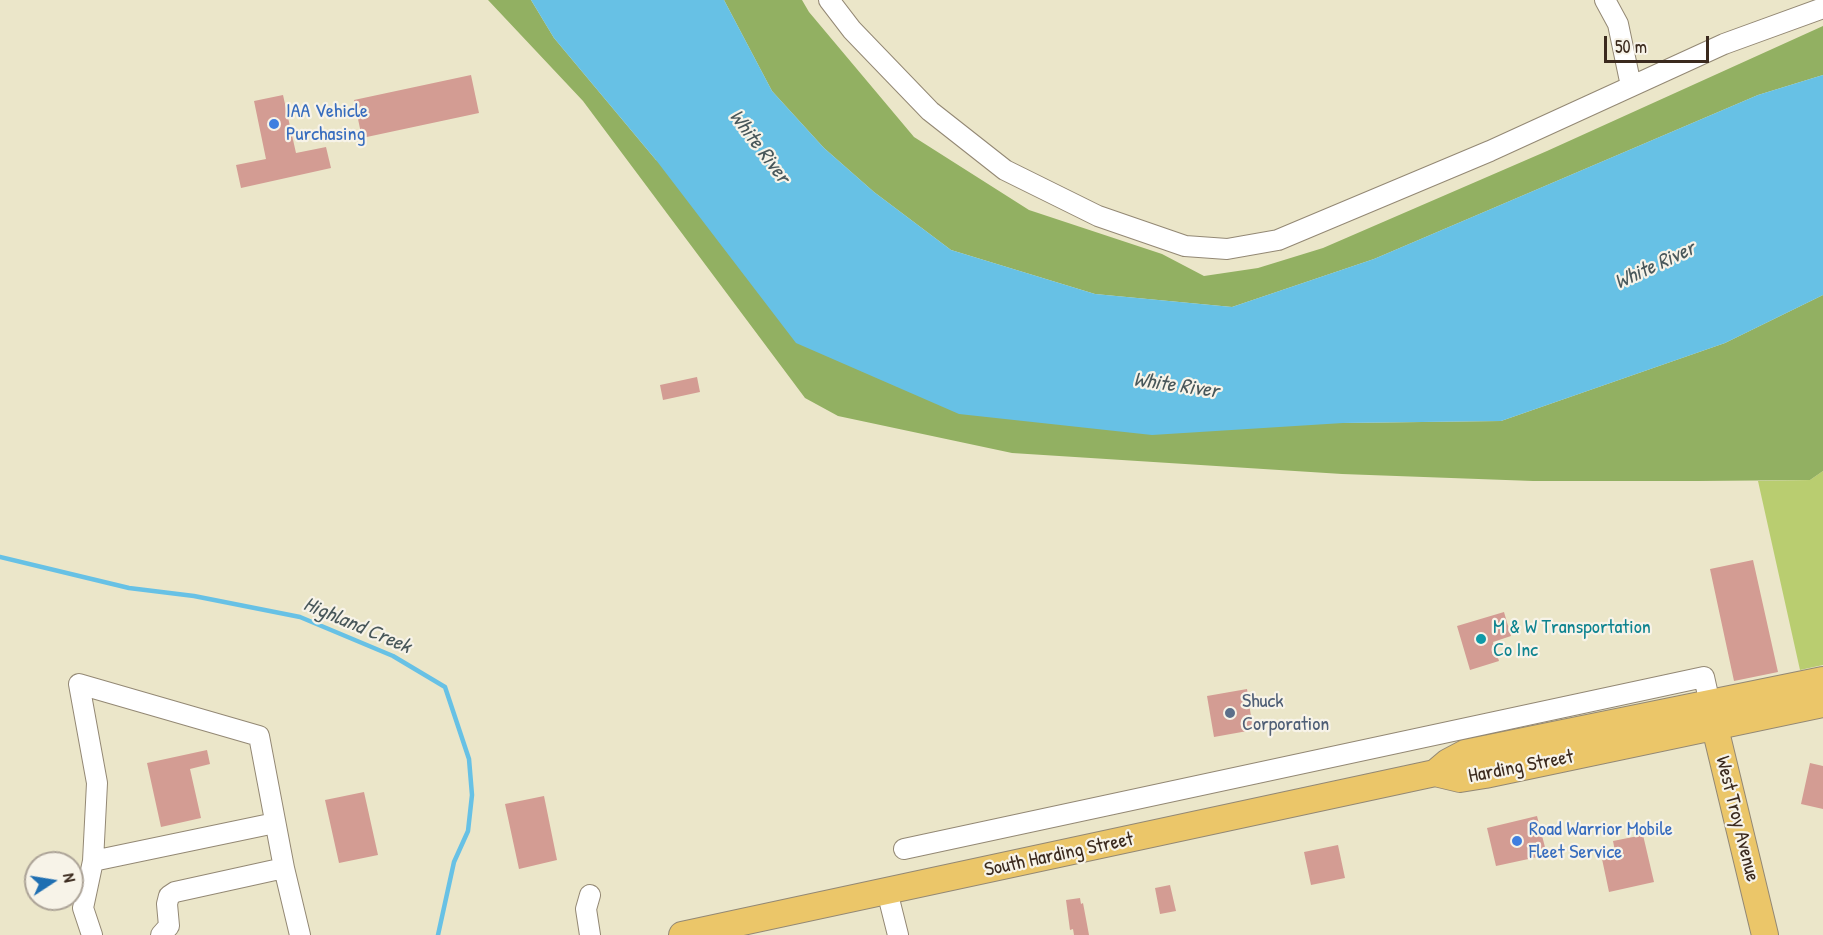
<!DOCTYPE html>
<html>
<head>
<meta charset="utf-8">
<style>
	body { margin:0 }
	#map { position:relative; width:1823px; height:935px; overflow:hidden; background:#ebe6c9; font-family:"Patrick Hand",sans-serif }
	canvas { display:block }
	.north { position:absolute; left:24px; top:851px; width:60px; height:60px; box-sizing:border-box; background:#f7f3e8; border:2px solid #aca397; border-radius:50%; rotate:78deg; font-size:16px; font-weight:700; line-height:24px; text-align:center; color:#3b2a1e }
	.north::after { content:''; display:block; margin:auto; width:21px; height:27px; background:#1f6fb2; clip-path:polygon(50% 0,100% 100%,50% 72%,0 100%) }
	.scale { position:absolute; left:1604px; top:36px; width:105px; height:27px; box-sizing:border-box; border:3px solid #3b2a1e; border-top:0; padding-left:8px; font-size:18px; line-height:21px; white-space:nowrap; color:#3b2a1e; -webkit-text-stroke:4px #f7f3e8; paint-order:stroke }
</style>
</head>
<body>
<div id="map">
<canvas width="1823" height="935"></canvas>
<div class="north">N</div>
<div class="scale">50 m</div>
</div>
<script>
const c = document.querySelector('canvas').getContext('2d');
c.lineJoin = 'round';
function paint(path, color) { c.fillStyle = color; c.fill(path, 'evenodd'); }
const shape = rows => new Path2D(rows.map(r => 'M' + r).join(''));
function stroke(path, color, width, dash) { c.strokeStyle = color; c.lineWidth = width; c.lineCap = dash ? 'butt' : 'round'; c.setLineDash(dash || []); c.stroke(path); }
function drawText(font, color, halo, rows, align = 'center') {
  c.font = font + ' "Patrick Hand",sans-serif'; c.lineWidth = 4.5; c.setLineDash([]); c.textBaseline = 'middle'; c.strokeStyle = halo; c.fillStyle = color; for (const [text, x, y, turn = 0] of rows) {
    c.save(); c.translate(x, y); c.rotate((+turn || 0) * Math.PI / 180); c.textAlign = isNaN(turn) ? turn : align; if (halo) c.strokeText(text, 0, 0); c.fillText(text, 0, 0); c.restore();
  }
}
paint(shape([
	[1823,471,1823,665,1800,670,1758,481,1810,480]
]), '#b9cd70');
paint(shape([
	[488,0,531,0,554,38,656,160,1343,423,1501,421,1725,343,1823,295,1823,471,1810,480,1698,481,1533,481,1342,474,1012,453,838,416,805,398,583,101],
	[724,0,802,0,809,12,914,137,1029,210,1162,254,1204,276,1258,268,1323,248,1547,151,1823,26,1823,75,1758,95,1374,259,1232,307,1095,294,951,250,874,192,824,148,772,91]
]), '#92b062');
paint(shape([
	[531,0,724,0,772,91,824,148,874,192,951,250,1095,294,1232,307,1374,259,1758,95,1823,75,1823,295,1725,343,1501,421,1343,423,1152,435,959,414,796,343,656,160,554,38]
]), '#67c1e5');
stroke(shape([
	[0,557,129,588,194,596,300,617,393,656,445,687,469,759,472,795,468,831,454,862,438,935]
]), '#67c1e5', 4.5);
paint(shape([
	[471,75,479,113,362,138,354,100],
	[283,95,296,153,326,147,331,168,241,188,236,165,266,159,254,101],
	[697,377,700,392,663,400,660,385],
	[1753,560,1778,672,1734,681,1710,569],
	[1504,612,1511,636,1493,642,1499,661,1470,670,1457,626],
	[1247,689,1253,730,1214,737,1207,696],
	[207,750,210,764,190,769,201,818,161,827,147,763],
	[1810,763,1823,766,1823,809,1801,804],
	[364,792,378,855,339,863,325,800],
	[544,796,557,860,519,869,505,804],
	[1537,816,1547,855,1496,866,1487,828],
	[1643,835,1654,882,1609,892,1602,859,1616,856,1613,841],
	[1338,845,1345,878,1311,885,1304,852],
	[1170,885,1176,911,1160,914,1155,888],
	[1080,898,1081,904,1083,903,1089,935,1074,935,1073,929,1070,930,1066,900]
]), '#d39c93');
const minor = shape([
	[829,0,852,30,930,111,1005,170,1098,216,1185,246,1227,249,1278,240,1490,151,1724,44,1823,8],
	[1605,0,1618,24,1631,86],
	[904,849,1704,677,1710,704],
	[93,861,275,823],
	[887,891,898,935],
	[590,895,586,909,590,935],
	[92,935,83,908,93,861,97,783,79,684,259,736,284,868,300,935],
	[161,935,169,926,167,904,169,896,175,892,284,868]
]);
const major = shape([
	[1711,711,1765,935],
	[1435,773,1460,779,1485,775,1823,704],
	[682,935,1435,773,1448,762,1465,753,1823,680]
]);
stroke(minor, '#938874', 22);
stroke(major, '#938874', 28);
stroke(minor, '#fff', 20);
stroke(major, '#ebc669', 26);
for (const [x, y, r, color] of [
	[274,124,6,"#3f7fe0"],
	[1481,639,6,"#0f9aa8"],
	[1230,713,6,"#5c6f8a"],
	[1517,841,6,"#3f7fe0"]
]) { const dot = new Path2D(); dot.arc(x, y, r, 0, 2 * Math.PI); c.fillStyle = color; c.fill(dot); stroke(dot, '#f7f3e8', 2); }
drawText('20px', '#366cbe', '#f7f3e8', [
	["IAA Vehicle",286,112],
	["Purchasing",286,135],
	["Road Warrior Mobile",1529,830],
	["Fleet Service",1529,853]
], 'left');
drawText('20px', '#0d838f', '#f7f3e8', [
	["M & W Transportation",1493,628],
	["Co Inc",1493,651]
], 'left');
drawText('20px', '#4e5e75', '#f7f3e8', [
	["Shuck",1242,702],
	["Corporation",1242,725]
], 'left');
drawText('20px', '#3b2a1e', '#f7f3e8', [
	["Harding Street",1521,767,-11],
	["West Troy Avenue",1737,819,76],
	["South Harding Street",1059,855,-12]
]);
drawText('italic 21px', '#48575a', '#f7f3e8', [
	["White River",759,147,53],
	["White River",1655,266,-25],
	["White River",1176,386,8],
	["Highland Creek",357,626,23]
]);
</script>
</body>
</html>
